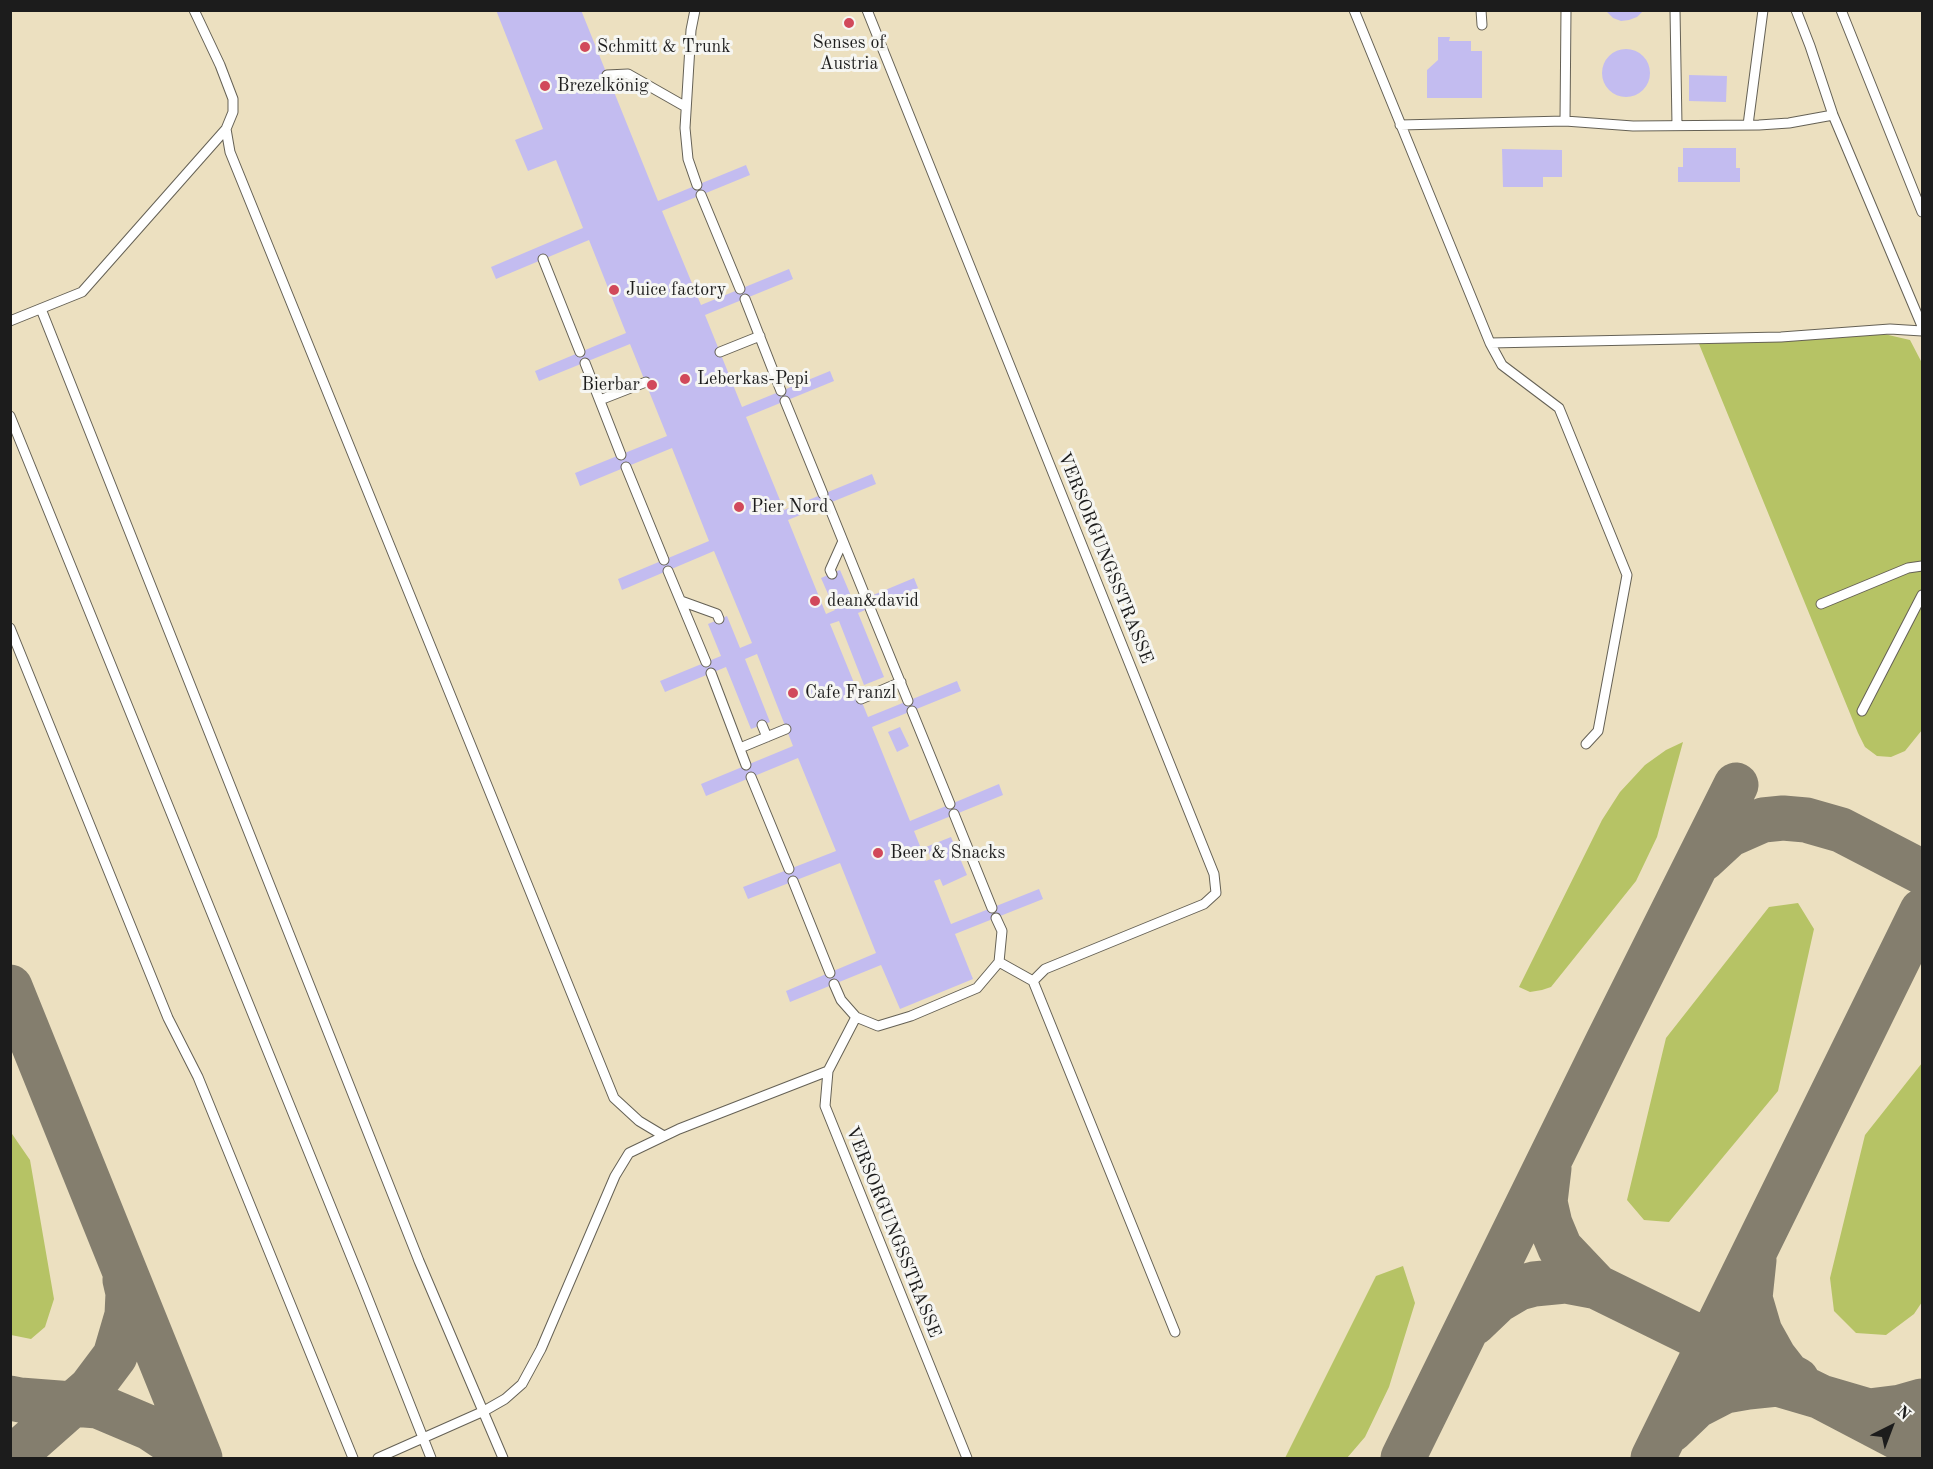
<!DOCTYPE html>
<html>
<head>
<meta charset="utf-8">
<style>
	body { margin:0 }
	#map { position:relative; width:1933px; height:1469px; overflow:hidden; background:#ece0c0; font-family:"Old Standard TT",serif }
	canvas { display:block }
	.frame { position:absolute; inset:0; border:12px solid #1c1c1c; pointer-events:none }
	.north { position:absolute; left:1861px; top:1397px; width:60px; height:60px; -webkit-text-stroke:4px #f6f6f2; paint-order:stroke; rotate:42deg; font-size:16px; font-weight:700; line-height:24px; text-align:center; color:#1c1c1c }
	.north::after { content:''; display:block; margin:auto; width:21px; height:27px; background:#1c1c1c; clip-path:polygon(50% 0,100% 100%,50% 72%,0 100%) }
</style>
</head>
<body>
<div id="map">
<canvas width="1933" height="1469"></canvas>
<div class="frame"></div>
<div class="north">N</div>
</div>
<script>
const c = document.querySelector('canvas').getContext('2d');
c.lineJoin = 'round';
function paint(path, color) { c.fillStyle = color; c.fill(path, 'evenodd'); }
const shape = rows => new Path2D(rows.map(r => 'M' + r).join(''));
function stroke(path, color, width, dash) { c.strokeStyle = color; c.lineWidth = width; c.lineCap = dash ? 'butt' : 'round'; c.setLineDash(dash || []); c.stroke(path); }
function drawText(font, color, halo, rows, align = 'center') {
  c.font = font + ' "Old Standard TT",serif'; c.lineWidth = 6; c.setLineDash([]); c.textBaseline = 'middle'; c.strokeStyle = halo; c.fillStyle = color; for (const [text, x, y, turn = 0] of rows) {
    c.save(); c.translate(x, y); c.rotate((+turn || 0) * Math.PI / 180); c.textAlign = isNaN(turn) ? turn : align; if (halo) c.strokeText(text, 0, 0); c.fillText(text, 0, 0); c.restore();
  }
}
paint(shape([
	[1884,334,1910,340,1922,363,1922,730,1905,751,1891,757,1877,756,1865,747,1858,733,1699,344,1824,339],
	[1683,742,1657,837,1636,881,1551,987,1542,990,1530,992,1519,987,1602,820,1620,792,1645,765,1666,750],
	[1798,903,1814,929,1778,1091,1669,1222,1644,1220,1627,1200,1666,1038,1769,907],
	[1922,1063,1922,1302,1914,1314,1886,1335,1856,1333,1834,1311,1830,1278,1865,1135],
	[10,1131,30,1160,54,1299,45,1327,31,1339,11,1335],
	[1403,1266,1415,1303,1389,1387,1365,1437,1347,1458,1285,1458,1376,1276]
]), '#b6c365');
stroke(shape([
	[1703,859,1729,835,1763,820,1783,818,1806,820,1841,830,1922,872],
	[10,987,200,1458],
	[1549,1168,1545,1202,1550,1224,1560,1248,1597,1287],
	[1754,1260,1750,1298,1760,1332,1774,1357,1788,1375,1797,1380],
	[1474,1323,1497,1301,1519,1288,1534,1284,1565,1281,1597,1287,1821,1397,1922,1450],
	[10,1398,20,1400,98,1406,150,1428,168,1440,188,1458],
	[1671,1430,1696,1406,1725,1391,1748,1387,1777,1384,1869,1411,1901,1407,1922,1401],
	[17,1458,23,1448,91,1388,115,1356,127,1315,128,1293,125,1280],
	[1403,1458,1607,1043,1736,785],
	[1653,1458,1922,911]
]), '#847e6e', 45);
paint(shape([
	[496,10,581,10,658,201,746,165,750,175,662,211,701,305,789,269,793,279,705,315,742,407,830,371,834,381,746,417,784,510,872,474,876,484,788,520,826,614,835,610,821,578,840,570,854,603,914,578,918,588,858,613,884,677,864,685,839,621,830,624,868,717,957,681,961,691,872,727,910,821,999,784,1003,795,914,831,926,861,931,859,926,847,951,837,967,875,943,886,940,879,934,881,951,924,1039,889,1043,899,955,934,973,979,900,1009,881,965,790,1002,786,991,876,953,840,863,748,899,743,887,836,851,798,758,706,796,701,784,793,746,757,654,745,659,770,722,751,729,726,667,665,692,660,681,721,656,708,624,727,616,740,648,752,643,714,551,622,590,618,579,709,541,672,448,580,486,575,473,667,436,630,344,539,381,535,371,626,333,589,240,496,279,491,267,583,228,556,160,528,171,515,140,543,129],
	[1605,10,1644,10,1637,17,1629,20,1621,21,1613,18],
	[1438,37,1450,37,1449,41,1471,41,1471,51,1482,51,1482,98,1427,98,1427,70,1438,60],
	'1602 73a24 24 0 1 1 48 0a24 24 0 1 1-48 0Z',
	[1689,75,1727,76,1726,102,1689,101],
	[1683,148,1736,148,1736,168,1740,168,1740,182,1678,182,1678,167,1683,167],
	[1502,149,1562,150,1562,177,1543,177,1543,187,1503,187],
	[900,727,909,746,897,752,888,732]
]), '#c3bcf0');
const service = shape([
	[695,10,691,30,685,128,688,159,697,185],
	[867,10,1214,874,1216,893,1204,904,1045,969,1033,981,999,962],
	[1354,10,1490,343,1502,365,1559,408,1627,575,1598,731,1586,744],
	[1481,10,1482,25],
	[1675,10,1677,125],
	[1796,10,1810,46,1833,115,1922,326],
	[1841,10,1922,212],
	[607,75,628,74,686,107],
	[1565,121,1566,10],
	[1400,125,1565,121,1633,126,1759,125,1789,123,1833,115],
	[1748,125,1763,10],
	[226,129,230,152,614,1098,639,1121,664,1136],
	[701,195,740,289],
	[543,259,580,352],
	[745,299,781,391],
	[41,309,419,1261,503,1458],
	[10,321,82,292,226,129,233,112,233,99,220,65,194,10],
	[1490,343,1781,337,1890,329,1922,331],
	[720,352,760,336],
	[585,363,621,455],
	[600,400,646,382],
	[785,401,823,494],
	[10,416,363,1286,431,1458],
	[626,467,664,560],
	[828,504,866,598],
	[668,571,706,662],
	[832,574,830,570,843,541],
	[681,601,717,614,719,619],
	[1821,604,1908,568,1922,566],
	[870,608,908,701],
	[10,628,168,1018,198,1077,353,1458],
	[711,673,746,765],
	[861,699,901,682],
	[912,711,950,804],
	[1862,711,1922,595],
	[762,725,767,737],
	[740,748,786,729],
	[751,777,789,869],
	[954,814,992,908],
	[793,881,830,973],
	[1033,981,1175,1332],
	[834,984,841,1000,856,1017,878,1026,911,1016,977,988,999,962,1002,931,996,918],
	[856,1017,828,1071,825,1106,967,1458],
	[378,1458,484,1411,505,1399,522,1384,541,1349,615,1176,629,1153,679,1129,828,1071]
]);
stroke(service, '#656155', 11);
stroke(service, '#fff', 9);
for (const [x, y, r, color] of [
	[849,23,6,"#d1495b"],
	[585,47,6,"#d1495b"],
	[545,86,6,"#d1495b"],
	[614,290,6,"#d1495b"],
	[685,379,6,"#d1495b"],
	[652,385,6,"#d1495b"],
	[739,507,6,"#d1495b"],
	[815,601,6,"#d1495b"],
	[793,693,6,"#d1495b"],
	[878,853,6,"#d1495b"]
]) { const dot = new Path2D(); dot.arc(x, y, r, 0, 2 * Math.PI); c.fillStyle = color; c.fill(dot); stroke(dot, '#f6f6f2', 2); }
drawText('18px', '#1c1c1c', '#f6f6f2', [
	["Senses of",849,43,"center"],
	["Austria",849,64,"center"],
	["Schmitt & Trunk",597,47],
	["Brezelkönig",557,86],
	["Juice factory",626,290],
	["Leberkas-Pepi",697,379],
	["Bierbar",640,385,"right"],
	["Pier Nord",751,507],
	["dean&david",827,601],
	["Cafe Franzl",805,693],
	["Beer & Snacks",890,853]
], 'left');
drawText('18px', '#1c1c1c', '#f6f6f2', [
	["VERSORGUNGSSTRASSE",1105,558,68],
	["VERSORGUNGSSTRASSE",893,1232,68]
]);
</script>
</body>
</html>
